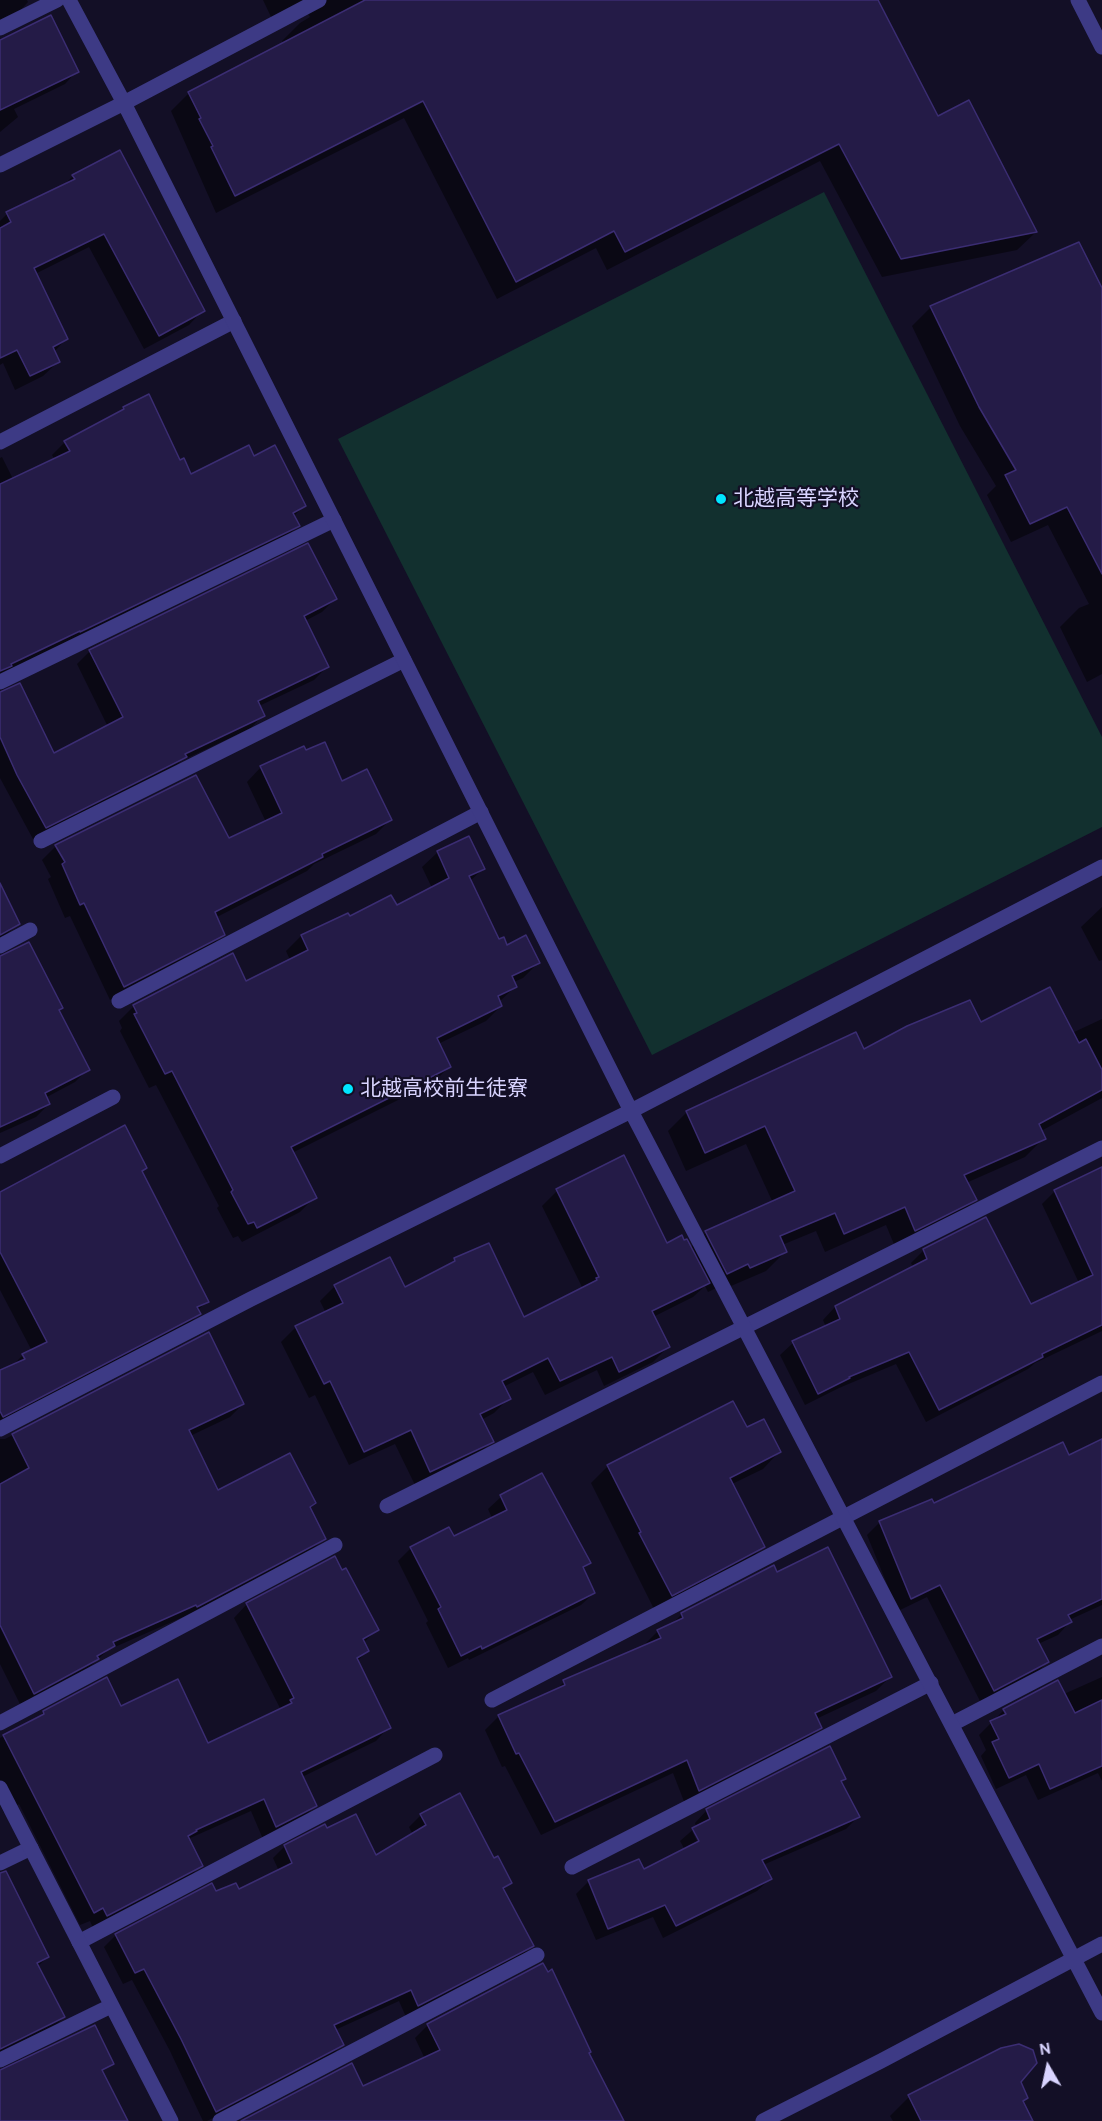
<!DOCTYPE html>
<html>
<head>
<meta charset="utf-8">
<style>
	body { margin:0 }
	#map { position:relative; width:1102px; height:2121px; overflow:hidden; background:#130f26; font-family:Cabin,sans-serif }
	canvas { display:block }
	.north { position:absolute; left:1018px; top:2037px; width:60px; height:60px; -webkit-text-stroke:4px #130f26; paint-order:stroke; rotate:351deg; font-size:16px; font-weight:700; line-height:24px; text-align:center; color:#d9d4ff }
	.north::after { content:''; display:block; margin:auto; width:21px; height:27px; background:#d9d4ff; clip-path:polygon(50% 0,100% 100%,50% 72%,0 100%) }
</style>
</head>
<body>
<div id="map">
<canvas width="1102" height="2121"></canvas>
<div class="north">N</div>
</div>
<script>
const c = document.querySelector('canvas').getContext('2d');
c.lineJoin = 'round';
function paint(path, color) { c.fillStyle = color; c.fill(path, 'evenodd'); }
const shape = rows => new Path2D(rows.map(r => 'M' + r).join(''));
function stroke(path, color, width, dash) { c.strokeStyle = color; c.lineWidth = width; c.lineCap = dash ? 'butt' : 'round'; c.setLineDash(dash || []); c.stroke(path); }
function drawText(font, color, halo, rows, align = 'center') {
  c.font = font + ' Cabin,"Noto Sans JP",sans-serif'; c.lineWidth = 4.5; c.setLineDash([]); c.textBaseline = 'middle'; c.strokeStyle = halo; c.fillStyle = color; for (const [text, x, y, turn = 0] of rows) {
    c.save(); c.translate(x, y); c.rotate((+turn || 0) * Math.PI / 180); c.textAlign = isNaN(turn) ? turn : align; if (halo) c.strokeText(text, 0, 0); c.fillText(text, 0, 0); c.restore();
  }
}
paint(shape([
	[824,192,1102,737,1102,827,652,1055,338,439]
]), '#12302f');
paint(shape([
	[0,0,27,0,28,2,16,15,0,22],
	[263,0,876,0,938,118,1036,232,1017,250,882,277,820,161,607,270,596,248,497,299,404,118,216,213,171,111,189,93,284,44,282,41,300,23,310,17,305,9,273,21],
	[4,38,77,71,65,84,14,109,18,117,0,132,0,39],
	[73,176,203,310,189,325,144,349,89,247,35,274,66,339,54,352,58,362,43,376,15,390,3,363,0,365,0,221,7,214,62,187],
	[1102,291,1102,674,1087,682,1060,627,1079,608,1089,604,1048,525,1011,542,987,495,996,486,960,426,912,326,931,307],
	[124,408,180,462,190,476,254,458,304,506,293,517,298,526,285,538,0,675,0,458,2,457,13,479,55,460,52,455,65,442,117,414],
	[335,599,322,612,305,621,327,667,314,680,259,706,263,715,251,728,181,761,172,770,33,839,0,778,0,693,54,755,108,727,77,664,90,651],
	[261,767,342,783,390,820,376,834,314,864,307,871,215,918,223,934,209,949,110,1000,70,916,65,918,48,879,51,877,42,860,56,846,228,840,266,822,247,782],
	[438,852,483,869,470,881,498,941,538,963,523,978,514,982,516,986,499,1002,501,1006,486,1021,438,1044,450,1066,434,1082,292,1153,315,1197,300,1212,242,1242,238,1236,233,1238,217,1208,219,1206,156,1085,149,1088,120,1031,122,1028,119,1021,134,1006,245,983,290,960,286,951,301,936,348,915,349,918,396,907,432,888,422,867],
	[0,886,18,924,0,940],
	[1102,907,1102,960,1099,961,1081,927],
	[0,957,58,1011,88,1069,75,1082,45,1098,49,1104,36,1117,0,1133],
	[1102,1019,1102,1098,1041,1131,1044,1138,1025,1157,966,1183,975,1200,956,1219,896,1249,886,1225,825,1252,816,1231,782,1245,785,1252,766,1271,731,1286,729,1282,708,1292,705,1286,693,1297,653,1317,668,1347,653,1362,604,1386,597,1370,545,1395,533,1372,503,1387,509,1398,494,1413,481,1420,492,1441,477,1456,415,1485,395,1444,349,1465,315,1395,309,1398,281,1342,296,1327,326,1313,320,1301,335,1286,404,1289,449,1265,455,1260,523,1319,583,1289,542,1206,557,1191,667,1245,690,1248,706,1232,773,1203,746,1144,686,1171,668,1131,687,1112,864,1051,980,1024,1072,1033],
	[141,1172,207,1301,197,1311,199,1314,186,1327,0,1423,0,1372,11,1367,23,1355,32,1351,0,1290,0,1193],
	[1102,1184,1102,1331,1035,1363,1028,1369,926,1422,896,1364,839,1388,805,1405,780,1355,793,1343,826,1327,823,1320,835,1307,913,1267,911,1263,924,1250,1030,1306,1079,1283,1042,1204,1055,1191],
	[209,1334,243,1404,230,1417,190,1436,218,1492,315,1503,309,1509,324,1538,311,1551,183,1617,108,1650,84,1672,21,1706,0,1664,0,1439,5,1439],
	[747,1429,779,1452,763,1469,732,1484,763,1547,746,1564,655,1611,591,1483,608,1466],
	[1102,1440,1102,1605,1069,1620,1070,1622,1058,1635,1038,1644,1047,1662,1035,1675,981,1703,927,1597,898,1611,867,1535,880,1522,933,1505,1068,1457],
	[542,1475,589,1563,582,1570,594,1593,581,1605,469,1660,468,1658,448,1668,426,1623,428,1621,398,1561,411,1548,453,1538,492,1518,488,1509,501,1497],
	[776,1574,890,1677,876,1691,816,1719,820,1728,806,1742,685,1804,673,1773,541,1835,505,1766,502,1767,485,1730,499,1716,554,1692,564,1682,645,1647,644,1645,658,1631,670,1626,682,1614],
	[247,1604,377,1630,363,1643,368,1651,357,1661,389,1727,376,1741,302,1777,315,1806,302,1819,263,1839,251,1811,188,1839,201,1865,188,1879,93,1928,90,1921,80,1925,19,1804,4,1813,0,1805,0,1738,36,1720,43,1713,107,1679,120,1708,207,1745,281,1710,234,1618],
	[1102,1677,1102,1781,1098,1773,1038,1800,1026,1775,996,1789,981,1756,986,1750,979,1735,1004,1710,1057,1682,1064,1694],
	[844,1779,840,1783,858,1817,846,1829,763,1865,770,1879,757,1891,663,1938,653,1917,596,1940,576,1894,589,1881,639,1861,643,1871,685,1850,680,1841,696,1827,695,1823,707,1810],
	[692,1831,695,1831,703,1847,701,1849],
	[421,1815,510,1883,502,1891,532,1946,520,1958,406,2017,399,2001,335,2030,342,2045,330,2057,207,2121,203,2121,170,2051,132,1980,123,1984,104,1947,116,1935,215,1893,238,1891,279,1871,273,1858,285,1846,327,1830,375,1857,413,1835,409,1827],
	[0,1884,48,1957,37,1967,64,2017,51,2030,0,2055],
	[428,2025,588,2053,622,2121,244,2121,363,2088,425,2059,415,2038],
	[1001,2050,1019,2081,1022,2102,1031,2121,893,2121,890,2116,909,2097]
]), '#0007');
const building = shape([
	[365,0,878,0,938,116,969,100,1037,232,901,259,839,144,625,252,614,231,516,282,423,101,235,196,211,147,213,146,199,119,201,118,188,92,365,0],
	[51,15,79,72,0,110,0,40,51,15],
	[120,150,205,311,159,336,104,234,34,268,68,339,53,347,60,362,30,376,17,350,0,358,0,228,11,222,6,212,75,179,72,175,120,150],
	[1079,242,1102,288,1102,574,1067,507,1030,524,1005,475,1016,470,979,407,930,306,1079,242],
	[149,394,180,460,184,458,191,474,249,445,254,456,275,445,306,506,293,513,300,526,80,632,80,631,11,664,12,666,0,671,0,484,70,451,64,441,124,409,123,407,149,394],
	[308,543,337,599,304,616,329,667,258,701,265,716,185,754,187,757,46,828,17,775,0,737,0,692,20,683,54,753,123,717,89,650,308,543],
	[325,742,342,781,367,769,392,820,322,854,323,857,215,912,225,935,124,987,84,903,80,905,62,864,65,862,55,845,196,775,229,838,282,813,260,766,304,746,306,750,325,742],
	[469,836,485,869,469,876,499,939,504,937,507,945,526,935,540,963,512,976,517,987,498,996,502,1006,437,1038,451,1067,291,1147,317,1198,257,1228,254,1222,248,1224,231,1192,233,1190,172,1071,165,1074,134,1014,137,1013,133,1005,233,953,246,981,308,950,301,935,348,913,350,916,391,895,397,905,449,878,437,851,469,836],
	[0,883,20,924,0,935,0,883],
	[29,942,63,1008,59,1010,90,1070,45,1093,50,1104,0,1127,0,956,29,942],
	[1050,987,1079,1043,1086,1039,1102,1070,1102,1090,1039,1124,1046,1139,964,1175,977,1200,915,1231,905,1207,844,1234,835,1213,780,1236,787,1252,750,1268,748,1264,727,1274,705,1231,795,1191,765,1126,705,1153,686,1111,856,1032,864,1049,907,1026,970,1000,981,1022,1050,987],
	[125,1125,147,1168,142,1171,209,1302,197,1307,201,1314,3,1417,0,1411,0,1370,25,1359,22,1354,47,1342,0,1252,0,1192,125,1125],
	[624,1155,667,1243,682,1235,684,1240,687,1239,710,1283,652,1311,670,1347,619,1372,612,1357,560,1381,548,1358,502,1381,511,1399,480,1414,494,1442,430,1472,411,1430,364,1452,330,1381,324,1384,295,1326,343,1303,334,1285,390,1257,405,1287,455,1261,454,1258,489,1243,524,1317,597,1280,596,1278,599,1277,556,1189,624,1155],
	[1102,1167,1102,1325,1042,1354,1043,1357,939,1410,909,1352,849,1377,850,1378,818,1394,792,1341,840,1319,835,1306,927,1259,923,1249,986,1217,1031,1304,1093,1275,1054,1190,1102,1167],
	[209,1332,244,1404,189,1430,218,1490,290,1453,316,1503,310,1507,326,1539,197,1607,196,1605,113,1642,115,1646,97,1656,99,1659,34,1694,0,1625,0,1484,29,1468,12,1434,209,1332],
	[733,1401,747,1427,764,1419,781,1452,730,1478,765,1547,672,1596,639,1533,641,1532,607,1465,733,1401],
	[1102,1439,1102,1599,1068,1615,1072,1622,1037,1639,1049,1662,994,1691,940,1585,911,1599,879,1521,932,1499,934,1503,1063,1442,1069,1455,1102,1439],
	[542,1473,591,1563,583,1567,595,1593,482,1649,481,1646,461,1656,438,1609,441,1607,410,1547,449,1527,454,1536,507,1510,500,1495,542,1473],
	[828,1547,892,1677,815,1713,822,1728,699,1791,687,1760,555,1822,519,1753,516,1754,498,1715,565,1685,563,1680,661,1638,657,1630,683,1618,681,1613,774,1565,777,1572,828,1547],
	[335,1556,342,1570,346,1568,379,1630,363,1639,369,1651,357,1658,391,1728,301,1772,317,1806,276,1827,264,1799,196,1830,197,1831,188,1836,203,1866,107,1916,103,1908,94,1913,3,1735,44,1714,43,1711,107,1677,121,1706,178,1679,208,1743,292,1703,290,1700,294,1698,246,1603,335,1556],
	[1058,1680,1075,1713,1102,1700,1102,1766,1050,1789,1039,1764,1009,1778,992,1742,999,1739,990,1721,1006,1714,1003,1709,1058,1680],
	[830,1746,846,1779,841,1781,860,1817,762,1860,772,1879,676,1926,665,1905,608,1929,588,1880,639,1859,644,1869,699,1841,692,1828,710,1819,706,1809,830,1746],
	[460,1793,494,1858,498,1856,512,1883,503,1888,534,1946,418,2006,411,1990,334,2025,344,2045,216,2112,181,2039,144,1969,135,1973,115,1934,212,1883,216,1891,236,1883,239,1889,292,1863,284,1845,325,1824,327,1828,356,1814,376,1855,426,1825,420,1814,460,1793],
	[6,1871,49,1957,37,1963,65,2017,0,2049,0,1873,6,1871],
	[543,1963,548,1972,552,1969,591,2052,589,2053,624,2121,241,2121,352,2063,363,2086,440,2050,427,2024,543,1963],
	[95,2025,114,2064,102,2070,128,2121,0,2121,0,2070,95,2025],
	[1019,2044,1033,2050,1037,2063,1021,2082,1028,2098,1023,2101,1033,2121,921,2121,908,2095,1001,2048,1019,2044]
]);
paint(building, '#241b47');
stroke(building, '#3b2d73', 1.5);
stroke(shape([
	[0,28,57,0],
	[0,442,234,321],
	[0,682,334,520],
	[41,841,404,660],
	[0,946,30,930],
	[119,1001,481,812],
	[0,1156,113,1097],
	[387,1506,1102,1148],
	[492,1700,1102,1383],
	[0,1723,335,1545],
	[952,1724,1102,1646],
	[0,1863,31,1848],
	[572,1867,931,1683],
	[79,1942,435,1755],
	[0,2060,111,2006],
	[220,2121,537,1955]
]), '#3d3a85', 15);
stroke(shape([
	[69,0,124,103,631,1111,1102,2013],
	[0,165,124,103,319,0],
	[0,1429,251,1299,631,1111,1102,867],
	[0,1788,171,2121],
	[763,2121,881,2061,1102,1944]
]), '#3d3a85', 15);
stroke(shape([
	[1078,0,1102,47]
]), '#3d3a85', 15);
for (const [x, y, r, color] of [
	[721,499,6,"#00e5ff"],
	[348,1089,6,"#00e5ff"]
]) { const dot = new Path2D(); dot.arc(x, y, r, 0, 2 * Math.PI); c.fillStyle = color; c.fill(dot); stroke(dot, '#130f26', 2); }
drawText('21px', '#d9d4ff', '#130f26', [
	["北越高等学校",733,499],
	["北越高校前生徒寮",360,1089]
], 'left');
</script>
</body>
</html>
